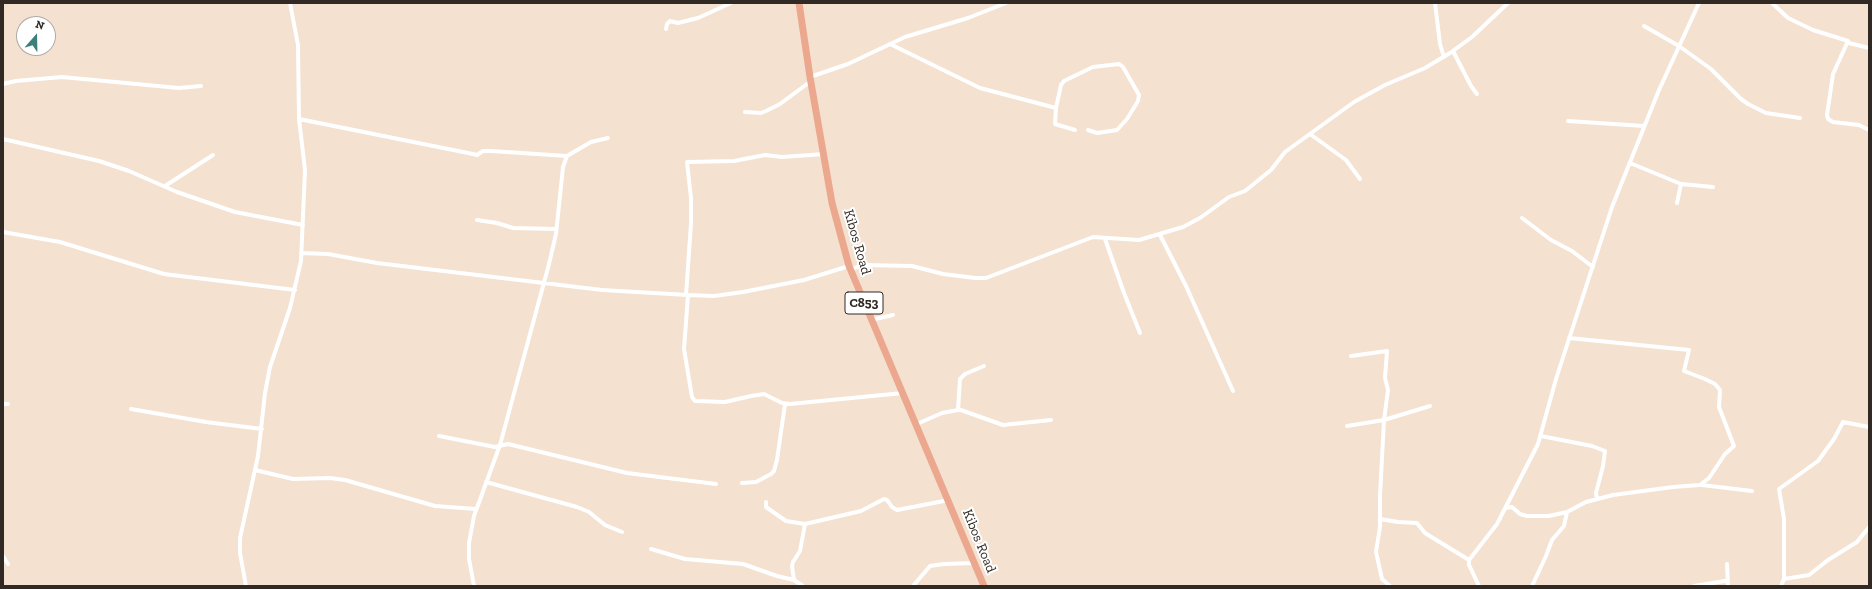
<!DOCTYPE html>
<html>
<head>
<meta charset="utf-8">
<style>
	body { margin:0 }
	#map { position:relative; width:1872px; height:589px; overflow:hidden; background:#f4e1d0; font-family:"Zilla Slab",serif }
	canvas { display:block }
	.frame { position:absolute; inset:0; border:4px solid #312a24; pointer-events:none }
	.north { position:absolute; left:16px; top:16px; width:40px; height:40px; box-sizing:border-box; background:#fff; border:1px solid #adaaa7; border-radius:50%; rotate:20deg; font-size:11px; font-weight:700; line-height:16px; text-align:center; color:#312a24 }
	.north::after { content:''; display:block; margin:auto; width:14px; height:18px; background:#3a817b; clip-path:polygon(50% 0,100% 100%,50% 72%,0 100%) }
</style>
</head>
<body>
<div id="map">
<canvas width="1872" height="589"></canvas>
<div class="frame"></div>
<div class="north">N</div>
</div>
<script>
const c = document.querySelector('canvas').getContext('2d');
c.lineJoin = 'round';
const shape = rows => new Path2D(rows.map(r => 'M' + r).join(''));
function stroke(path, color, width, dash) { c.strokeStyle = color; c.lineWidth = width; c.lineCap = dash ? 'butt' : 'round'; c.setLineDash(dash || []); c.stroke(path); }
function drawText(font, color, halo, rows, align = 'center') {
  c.font = font + ' "Zilla Slab",serif'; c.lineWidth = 4; c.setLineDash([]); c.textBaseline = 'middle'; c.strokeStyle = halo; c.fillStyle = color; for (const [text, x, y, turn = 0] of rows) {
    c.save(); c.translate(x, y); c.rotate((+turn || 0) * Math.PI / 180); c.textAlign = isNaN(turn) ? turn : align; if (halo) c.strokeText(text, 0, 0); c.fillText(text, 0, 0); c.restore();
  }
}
stroke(shape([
	[1435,3,1440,44,1444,57],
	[1772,3,1788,18,1813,30,1848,41,1849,43,1869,48],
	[1644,26,1679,46,1711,69,1741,99,1748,104,1766,113,1800,118],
	[666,29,667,24,670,21,678,23,698,18,731,3],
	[1848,41,1833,74,1827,115,1828,119,1833,122,1859,125,1869,130],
	[890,44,980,88,1056,108,1055,124,1075,130],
	[1453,51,1471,86,1477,94],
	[810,77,848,64,905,37,968,18,1006,3],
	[3,84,16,81,62,77,179,88,201,86],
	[1056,108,1061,85,1064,81,1093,67,1119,64,1123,67,1139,95,1138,101,1127,119,1117,130,1097,133,1088,130],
	[745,112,761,113,766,111,780,104,811,81],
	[299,119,473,154,477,155,483,151,491,151,567,156],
	[1568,121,1644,126],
	[1310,134,1346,160,1360,179],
	[3,139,99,161,129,171,177,192,235,212,303,225],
	[1630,163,1681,184,1713,187],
	[165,186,213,155],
	[1677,203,1681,184],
	[1522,218,1551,240,1572,251,1593,267],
	[477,220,497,223,513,228,556,229],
	[3,232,60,242,164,274,295,290],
	[1160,235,1186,286,1233,391],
	[1105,239,1124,293,1140,333],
	[301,253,328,254,377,263,602,290,688,295,714,296,743,292,804,280,849,266],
	[850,270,862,265,912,266,943,274,975,278,986,278,1093,237,1139,240,1183,227,1200,218,1229,197,1245,191,1271,170,1285,152,1354,102,1385,85,1425,68,1450,53,1472,37,1508,3],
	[686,295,691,224,691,198,687,162,734,161,765,155,782,157,824,154],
	[688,295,684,349,692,397,695,401,725,402,751,396,764,394,782,403,790,404,903,393],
	[871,320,893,315],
	[3,404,8,404],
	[131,409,206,422,262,429],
	[958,409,1003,425,1051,420],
	[917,424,942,413,958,410,960,379,965,374,984,366],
	[1347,426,1384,420,1388,390,1385,378,1387,351,1351,356],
	[439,436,495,447,508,444,627,473,716,484],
	[1541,436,1592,446,1605,451,1603,466,1596,493,1597,499],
	[255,470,293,479,330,478,345,480,435,506,476,509],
	[486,482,577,507,589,512,605,525,622,532],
	[742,483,756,482,771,474,774,471,777,460,785,404],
	[1702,485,1752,491],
	[766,502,766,507,786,521,805,524,861,511,884,499,887,500,892,507,897,510,949,500],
	[1506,508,1512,507,1520,514,1527,516,1549,516,1567,512,1586,502,1613,495,1673,487,1700,485,1709,478,1725,454,1734,446,1719,407,1720,390,1715,384,1705,379,1684,371,1689,350,1569,338],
	[1380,519,1398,522,1417,523,1425,533,1469,560],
	[651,549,685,559,743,564,777,576,794,580],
	[3,556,8,564],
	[1727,564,1728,586],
	[1784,579,1809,575,1828,560,1857,542,1869,527],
	[246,586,240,553,240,538,258,456,265,393,270,367,290,308,301,261,305,170,299,119,298,45,290,3],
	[474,586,469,559,469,543,474,516,500,445,549,264,556,234,563,167,567,156,591,142,608,138],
	[803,586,794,580,792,566,793,562,800,551,805,524],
	[913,586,930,566,944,564,975,563],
	[1390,586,1382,579,1376,552,1380,527,1380,496,1384,420,1430,406],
	[1479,586,1469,565,1469,560,1497,524,1538,444,1556,379,1612,207,1659,90,1699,3],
	[1532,586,1546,556,1552,540,1564,526,1567,512],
	[1694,586,1725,581,1728,582],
	[1781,586,1784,579,1784,519,1779,489,1818,461,1834,439,1843,422,1869,427]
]), '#fff', 4);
stroke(shape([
	[799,3,810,77,832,203,849,266,984,586]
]), '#eca88f', 7);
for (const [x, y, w] of [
	[864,303,38]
]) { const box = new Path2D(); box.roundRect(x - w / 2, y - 11, w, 22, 3); c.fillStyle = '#fff'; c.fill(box); stroke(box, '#312a24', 1); }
drawText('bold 13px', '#312a24', null, [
	["C853",864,303]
]);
drawText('14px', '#312a24', '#fff', [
	["Kibos Road",857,242,74],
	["Kibos Road",979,541,68]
]);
</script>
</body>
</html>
